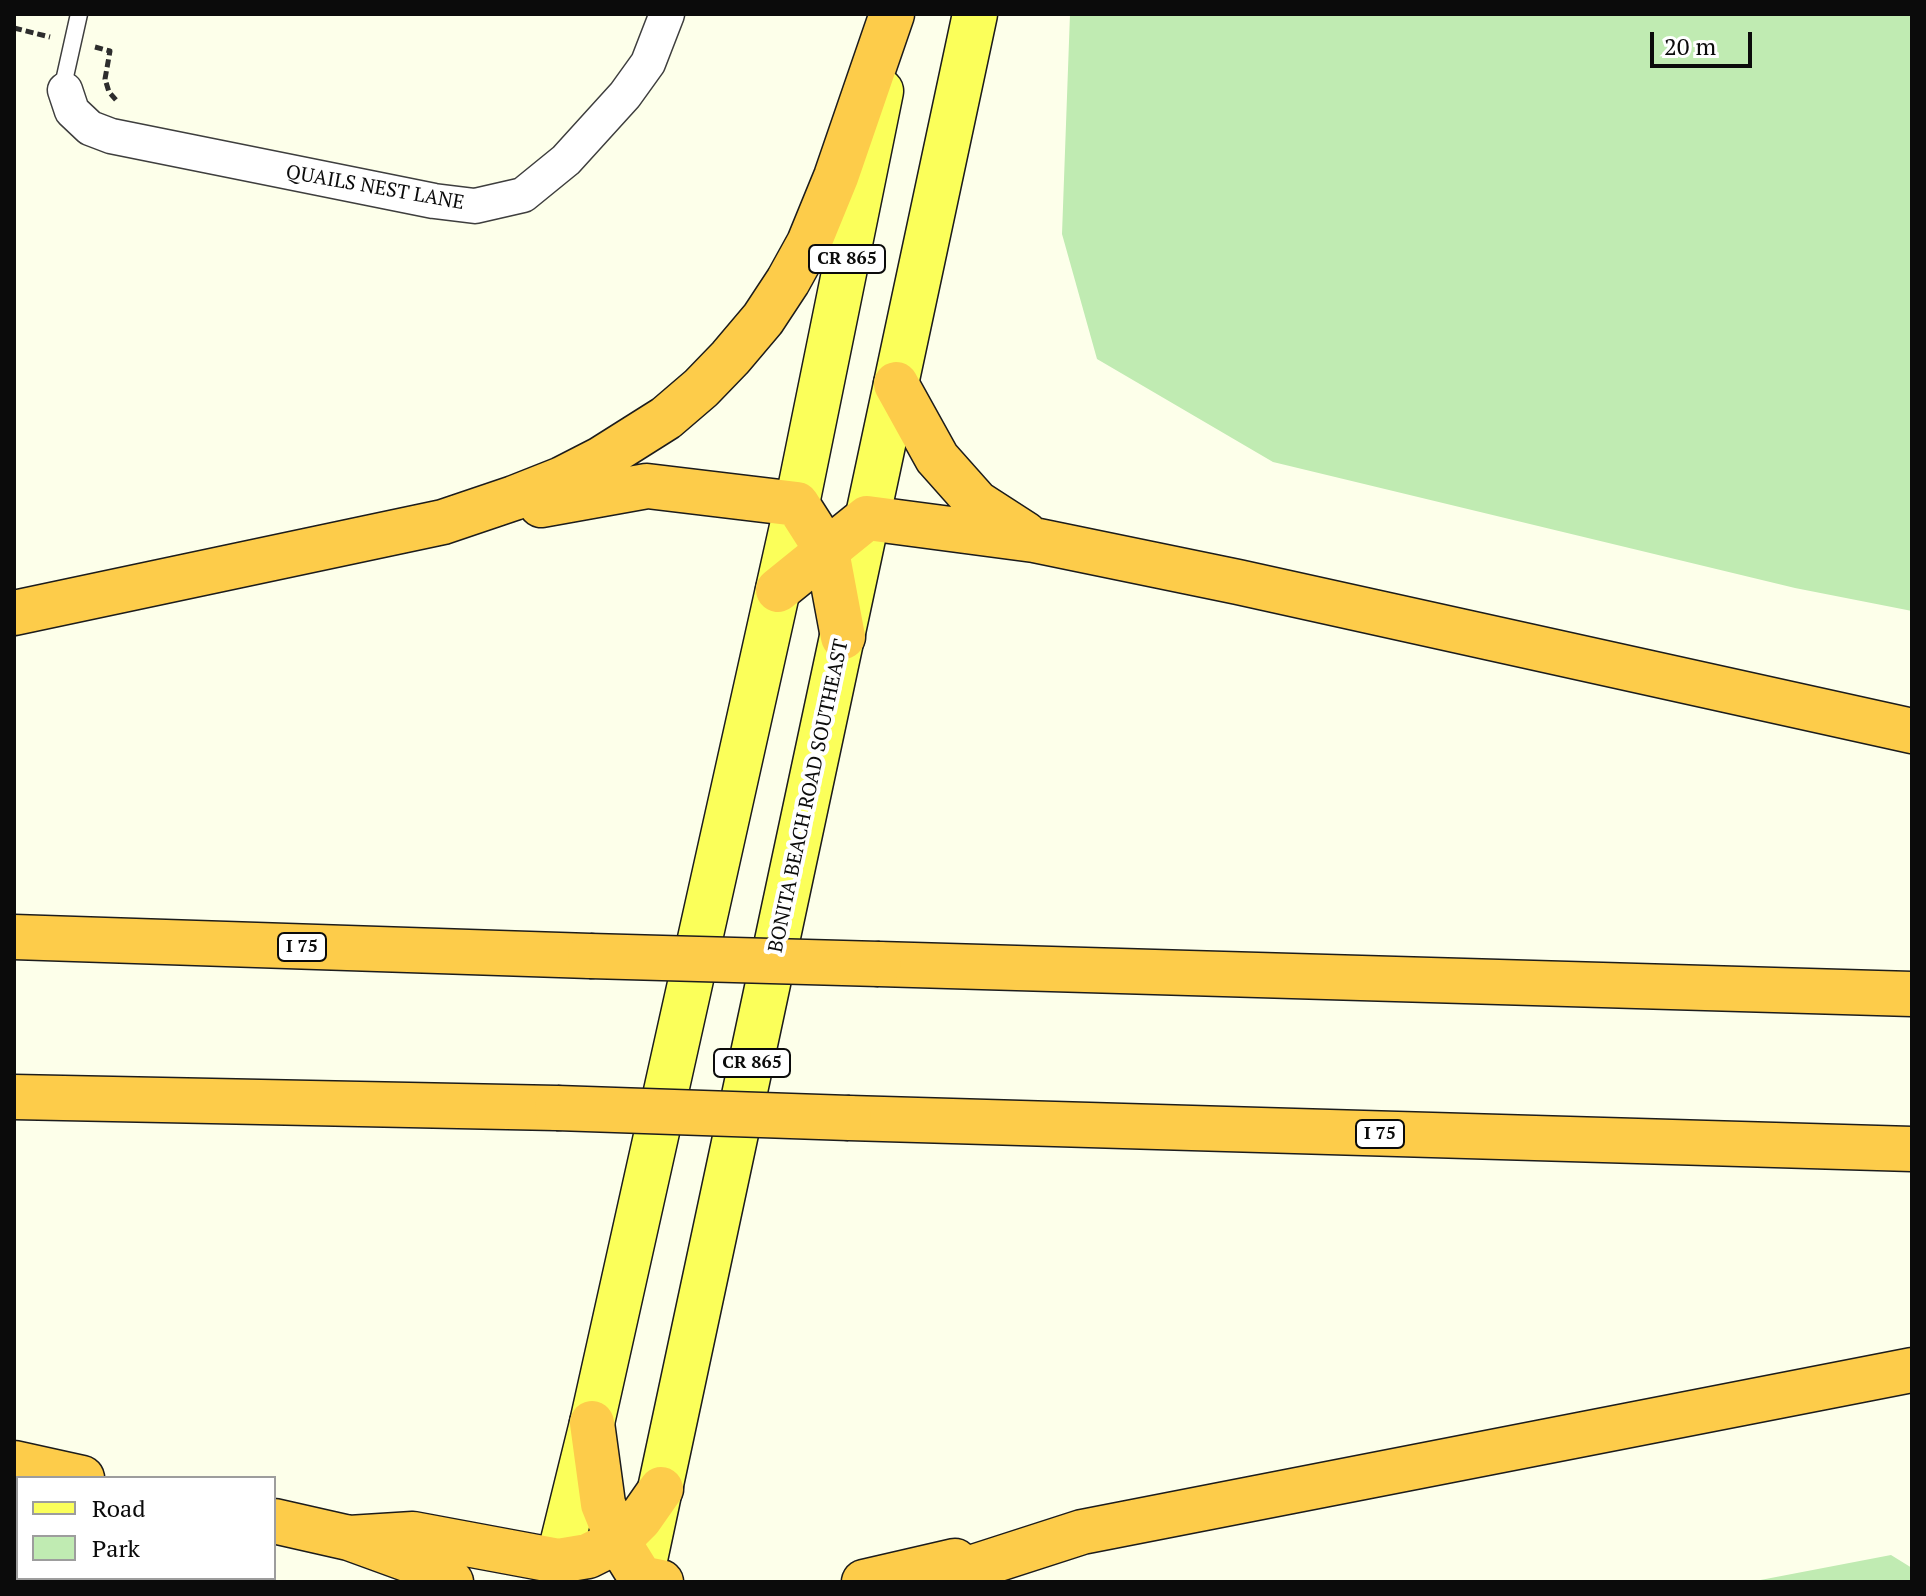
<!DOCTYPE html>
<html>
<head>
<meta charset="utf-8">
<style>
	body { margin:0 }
	#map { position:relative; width:1926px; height:1596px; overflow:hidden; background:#fdffea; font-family:"PT Serif",serif }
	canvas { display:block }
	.frame { position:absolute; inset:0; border:16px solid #0b0b0b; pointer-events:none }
	.legend { position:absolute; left:16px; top:1476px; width:260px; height:104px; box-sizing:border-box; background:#fff; border:2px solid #9d9d9d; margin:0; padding:10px 14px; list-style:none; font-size:24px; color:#0b0b0b }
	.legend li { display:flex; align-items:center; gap:16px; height:40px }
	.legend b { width:40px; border:2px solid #9d9d9d }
	.scale { position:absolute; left:1650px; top:32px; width:102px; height:36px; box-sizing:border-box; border:4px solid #0b0b0b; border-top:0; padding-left:10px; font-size:24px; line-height:28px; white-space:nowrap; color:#0b0b0b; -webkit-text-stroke:6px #fff; paint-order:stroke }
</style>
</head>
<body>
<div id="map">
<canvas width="1926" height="1596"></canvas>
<div class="frame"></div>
<ul class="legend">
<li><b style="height:10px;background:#fbff5a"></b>Road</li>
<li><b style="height:22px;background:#c0ebb2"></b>Park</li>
</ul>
<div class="scale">20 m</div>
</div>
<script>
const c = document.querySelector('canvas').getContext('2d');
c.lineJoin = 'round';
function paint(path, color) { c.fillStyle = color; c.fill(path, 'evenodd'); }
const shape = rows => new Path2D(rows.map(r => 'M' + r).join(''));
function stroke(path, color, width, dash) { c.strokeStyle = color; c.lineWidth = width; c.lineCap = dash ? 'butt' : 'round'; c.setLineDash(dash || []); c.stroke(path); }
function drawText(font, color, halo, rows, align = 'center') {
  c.font = font + ' "PT Serif",serif'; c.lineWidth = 8; c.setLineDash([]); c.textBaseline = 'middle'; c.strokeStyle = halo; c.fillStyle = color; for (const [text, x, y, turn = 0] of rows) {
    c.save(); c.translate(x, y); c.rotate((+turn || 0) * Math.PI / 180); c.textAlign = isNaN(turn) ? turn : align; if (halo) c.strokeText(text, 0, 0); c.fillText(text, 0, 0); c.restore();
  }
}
paint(shape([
	[1070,14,1912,14,1912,611,1795,588,1273,462,1097,359,1062,234],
	[1891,1555,1912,1568,1912,1582,1750,1582]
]), '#c0ebb2');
paint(shape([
	[14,1548,18,1549,18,1578,118,1578,124,1582,14,1582]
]), '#9edd90');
const service = shape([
	[65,90,64,81,79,14]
]);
const minor = shape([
	[65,90,72,111,90,128,111,136,434,201,475,206,523,195,566,160,625,95,648,63,667,14]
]);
const primary = shape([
	[558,1561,592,1423,797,504,881,91],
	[641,1578,975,14]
]);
const motorway = shape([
	[896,384,937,458,977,503,1025,534],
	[541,505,647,486,797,504,827,551,843,637],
	[778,590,867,518,1034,540,1238,582,1912,731],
	[14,613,443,522,514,498,562,479,601,459,666,418,701,388,730,358,763,319,788,281,809,243,836,177,892,14],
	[14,937,590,956],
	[879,964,1912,994],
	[14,1097,557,1108],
	[849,1118,1912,1149],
	[592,1423,603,1504,618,1541,641,1578,661,1582],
	[14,1463,82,1478],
	[274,1521,349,1538,415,1562,451,1582],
	[349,1538,413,1534,558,1561,588,1556,618,1541,640,1519,661,1489],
	[864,1582,955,1561],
	[927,1582,1082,1532,1912,1370]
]);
stroke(service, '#3e3e3e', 19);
stroke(minor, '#3e3e3e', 37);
stroke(primary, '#1c1c1c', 47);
stroke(motorway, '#1c1c1c', 47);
stroke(shape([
	[14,28,50,37],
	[95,47,110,51,105,79,109,92,117,101]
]), '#2d2d2d', 5, [8, 4]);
stroke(service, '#fff', 16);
stroke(minor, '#fff', 34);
stroke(primary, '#fbff5a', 44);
stroke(motorway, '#fdcc4a', 44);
const motorwayBridge = shape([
	[590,956,879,964],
	[557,1108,849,1118]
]);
stroke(motorwayBridge, '#1c1c1c', 47, []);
stroke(motorwayBridge, '#fdcc4a', 44);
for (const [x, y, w] of [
	[847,259,76],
	[302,947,48],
	[752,1063,76],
	[1380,1134,48]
]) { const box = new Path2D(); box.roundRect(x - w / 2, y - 14, w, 28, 6); c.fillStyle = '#fff'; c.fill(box); stroke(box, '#0b0b0b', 2); }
drawText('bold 18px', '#0b0b0b', null, [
	["CR 865",847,259],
	["I 75",302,947],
	["CR 865",752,1063],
	["I 75",1380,1134]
]);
drawText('20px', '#0b0b0b', '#fff', [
	["QUAILS NEST LANE",375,188,10],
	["BONITA BEACH ROAD SOUTHEAST",809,796,-78]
]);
</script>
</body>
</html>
